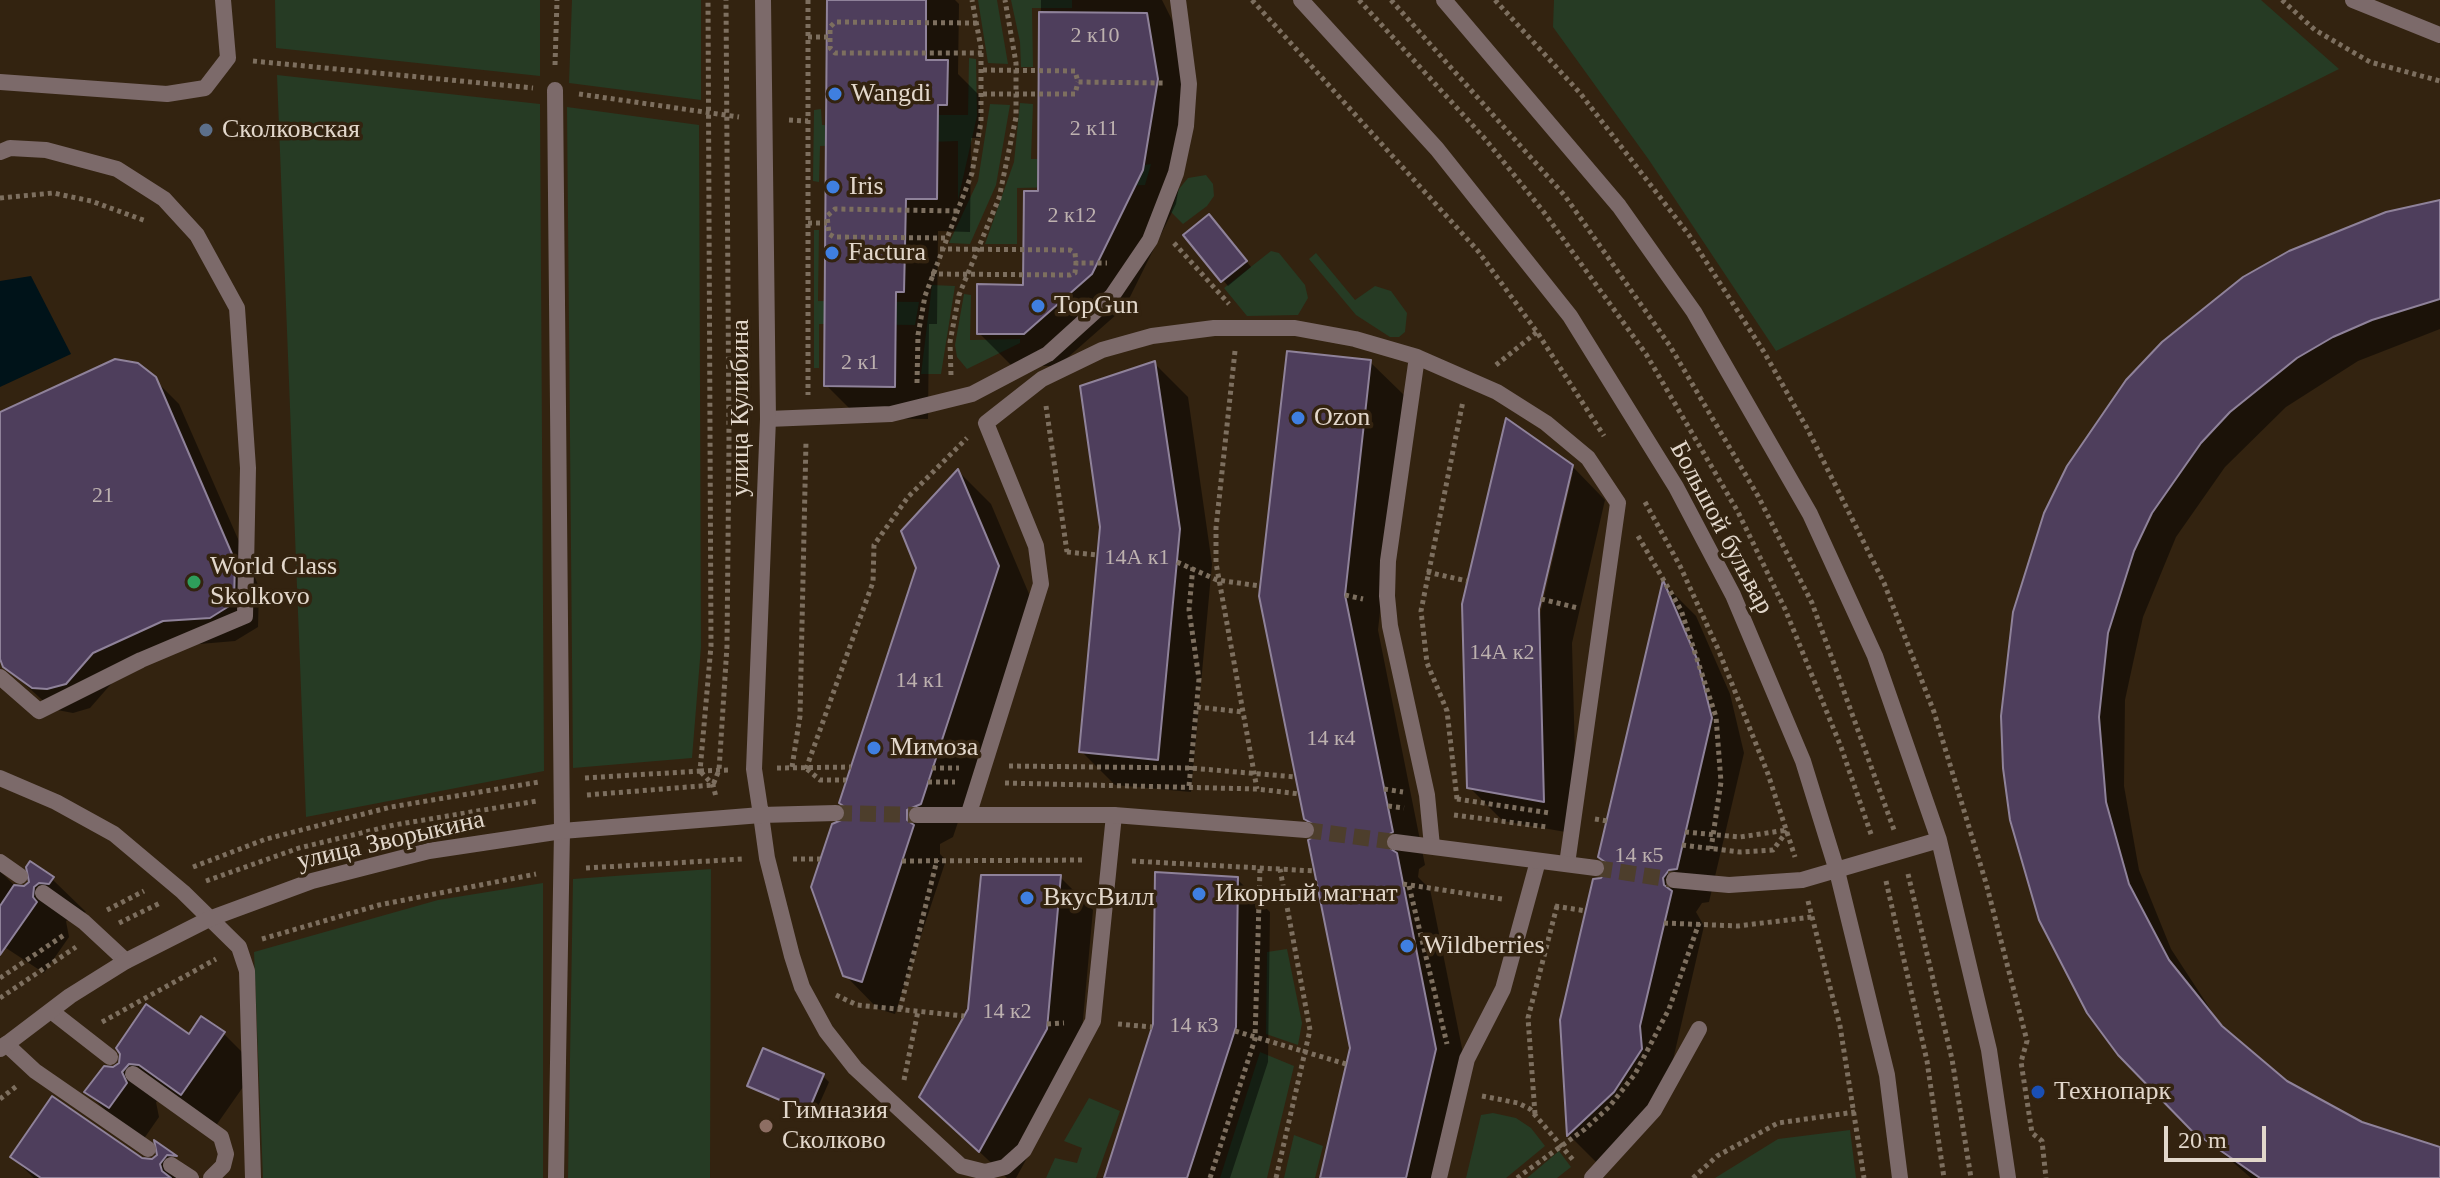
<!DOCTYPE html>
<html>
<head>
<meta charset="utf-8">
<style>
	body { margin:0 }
	#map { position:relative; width:2440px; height:1178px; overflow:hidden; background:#332310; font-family:Georgia,serif }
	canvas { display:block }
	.scale { position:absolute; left:2164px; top:1126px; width:102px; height:36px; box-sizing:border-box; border:4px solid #e2d7cb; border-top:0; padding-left:10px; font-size:24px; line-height:28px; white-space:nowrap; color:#e2d7cb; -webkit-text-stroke:6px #332310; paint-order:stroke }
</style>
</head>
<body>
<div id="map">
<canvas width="2440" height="1178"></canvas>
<div class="scale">20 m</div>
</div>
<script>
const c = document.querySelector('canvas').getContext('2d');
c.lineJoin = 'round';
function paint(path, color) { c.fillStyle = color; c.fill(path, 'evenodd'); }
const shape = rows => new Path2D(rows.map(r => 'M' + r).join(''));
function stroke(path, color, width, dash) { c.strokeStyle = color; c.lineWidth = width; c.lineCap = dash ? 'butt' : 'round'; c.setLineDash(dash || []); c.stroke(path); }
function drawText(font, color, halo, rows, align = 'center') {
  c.font = font + ' Georgia,serif'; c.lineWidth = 7; c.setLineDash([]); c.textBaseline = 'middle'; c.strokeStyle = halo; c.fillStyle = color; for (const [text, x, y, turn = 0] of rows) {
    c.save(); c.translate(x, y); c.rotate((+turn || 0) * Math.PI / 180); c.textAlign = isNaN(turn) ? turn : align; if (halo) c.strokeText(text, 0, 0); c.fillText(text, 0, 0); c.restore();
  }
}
paint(shape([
	[275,0,540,0,540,76,276,48],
	[572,0,701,0,701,100,569,83],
	[978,0,997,0,1008,64,988,63],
	[1011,0,1072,0,1072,8,1032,8,1033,67,1021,67,1020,42],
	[1554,0,2261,0,2339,69,1776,351,1649,160,1553,27],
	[969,58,976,59,977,116,958,200,958,141,820,146,819,182,813,181,814,110,821,109,822,125,883,126,926,115,968,115],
	[277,75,540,104,544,771,306,817],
	[1020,103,1033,104,1031,159,1106,159,1143,168,1144,165,1151,164,1145,185,1017,188,1017,244,985,244,1014,162],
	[990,104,1010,105,996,185,970,244,949,243,978,181],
	[567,107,699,125,701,647,692,758,573,768],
	[1206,175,1213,184,1214,196,1207,206,1183,224,1171,212,1179,189,1188,178],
	[814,230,819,230,818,301,919,302,915,325,819,324,819,368,814,368],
	[1271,251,1279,253,1305,285,1308,298,1298,315,1247,316,1224,288],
	[1316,253,1355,300,1375,286,1391,291,1407,313,1405,332,1399,337,1390,337,1356,315,1309,259],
	[932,285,955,286,941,374,921,374],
	[964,294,971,295,970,340,1020,339,1020,343,967,369,957,357,955,345],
	[711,869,710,1178,568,1178,573,879],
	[543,883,543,1178,263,1178,254,952,438,900],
	[1287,949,1302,1023,1298,1045,1266,1034,1267,952],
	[1260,1052,1294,1066,1267,1178,1220,1178],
	[1089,1098,1120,1111,1096,1178,1046,1178,1055,1158,1077,1163,1082,1148,1064,1141],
	[1493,1113,1516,1118,1531,1128,1545,1146,1506,1178,1466,1178,1481,1115],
	[1850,1130,1856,1178,1715,1178,1778,1139],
	[1294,1135,1323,1146,1315,1178,1284,1178],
	[1559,1151,1571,1167,1557,1178,1527,1178]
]), '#263b24');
paint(shape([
	[31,276,71,354,0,387,0,281]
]), '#001319');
paint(shape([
	[829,0,955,0,959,4,958,74,980,96,980,138,971,138,970,232,938,231,937,324,929,324,928,419,859,418,826,385],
	[1041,0,1162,0,1177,30,1191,114,1176,204,1125,307,1058,366,1012,366,979,333,1025,287,1040,193],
	[2440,202,2440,329,2358,361,2286,407,2225,467,2176,537,2143,617,2125,700,2124,786,2139,870,2171,949,2218,1021,2254,1057,2323,1105,2402,1139,2440,1147,2440,1178,2251,1178,2154,1093,2089,1011,2046,514,2096,423,2163,344,2245,279,2337,231,2386,214],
	[1214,222,1251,267,1228,286,1185,235],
	[1370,362,1404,395,1378,630,1425,865,1419,869,1418,877,1430,889,1469,1083,1447,1178,1322,1178,1352,1048,1318,830,1306,818],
	[1155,364,1188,397,1212,564,1191,792,1115,785,1081,751],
	[154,379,179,404,259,587,258,627,235,641,188,645,118,676,90,708,73,713,52,709,5,666,0,653,0,414],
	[1507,421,1572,466,1605,500,1572,643,1577,834,1503,821,1469,787,1464,604],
	[1569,472,1573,472,1539,619,1535,618],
	[958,471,991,504,1032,601,953,837,940,844,940,854,946,860,895,1014,878,1009,845,975,848,819],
	[1664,584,1696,616,1730,694,1744,753,1709,902,1702,903,1696,912,1704,926,1673,1060,1675,1083,1601,1167,1569,1135,1562,1020,1602,880,1609,871],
	[0,871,16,887,52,879,86,912,66,921,69,937,44,973,0,944],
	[1060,877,1093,910,1079,1063,1016,1178,1007,1178,921,1096],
	[1237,879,1270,912,1268,1062,1230,1178,1106,1178],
	[223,1033,257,1067,215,1127,170,1096,156,1102,159,1117,143,1140,120,1125,87,1092,114,1070,190,1037],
	[823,1076,829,1082,814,1116,749,1085],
	[157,1145,197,1178,34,1178,12,1157,153,1161,160,1155]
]), '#0007');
const building = shape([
	[827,0,926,0,926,60,948,60,947,105,938,105,937,199,906,199,904,292,896,292,895,387,824,386,827,0],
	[1039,12,1147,13,1158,79,1143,170,1092,274,1024,334,977,334,977,284,1023,285,1024,191,1038,191,1039,12],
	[2440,200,2440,299,2372,320,2333,337,2297,358,2230,412,2201,443,2152,513,2134,551,2108,633,2099,717,2106,802,2129,884,2169,960,2222,1026,2287,1081,2362,1122,2440,1147,2440,1178,2260,1178,2191,1130,2118,1055,2087,1013,2039,920,2010,820,2003,768,2001,716,2013,612,2044,513,2067,466,2126,380,2162,342,2243,277,2289,251,2386,212,2440,200],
	[1209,214,1247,261,1221,282,1183,235,1209,214],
	[1287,351,1371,360,1345,595,1393,832,1386,836,1385,845,1397,853,1436,1049,1406,1178,1320,1178,1350,1048,1308,840,1315,836,1316,826,1304,819,1259,596,1287,351],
	[115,359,138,363,156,377,235,561,234,603,210,618,163,621,93,653,66,684,47,689,32,688,3,667,0,659,0,412,115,359],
	[1155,361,1180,529,1158,760,1079,752,1100,527,1080,386,1155,361],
	[1506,418,1573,465,1539,609,1544,802,1467,788,1462,604,1506,418],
	[958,469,999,566,921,804,907,810,907,820,914,825,862,982,843,976,811,887,832,824,846,818,846,808,839,803,916,568,901,531,958,469],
	[1663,580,1697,659,1712,718,1677,869,1669,870,1663,878,1664,885,1672,891,1640,1026,1642,1049,1614,1092,1567,1136,1560,1020,1593,879,1601,878,1607,870,1606,863,1598,857,1663,580],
	[30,861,54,877,49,884,39,883,34,887,33,897,37,902,0,955,0,906,14,885,24,886,29,882,26,867,30,861],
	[1155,872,1238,877,1236,1027,1187,1178,1104,1178,1153,1024,1155,872],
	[981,875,1061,875,1047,1029,979,1152,919,1097,968,1009,981,875],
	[146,1004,189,1034,201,1016,225,1032,181,1095,139,1065,129,1064,122,1072,127,1083,109,1108,84,1092,104,1066,113,1067,119,1063,120,1054,116,1048,146,1004],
	[763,1048,824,1074,808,1112,747,1086,763,1048],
	[52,1096,142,1158,152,1159,157,1155,154,1140,177,1156,167,1155,160,1164,162,1171,171,1178,41,1178,10,1157,52,1096]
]);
paint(building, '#4e3e5c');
stroke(building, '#8f829a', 2);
stroke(shape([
	[836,813,917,815],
	[1306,830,1395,842],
	[1596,868,1674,880]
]), '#4d3e2c', 16, [16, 8]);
stroke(shape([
	[808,0,808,395],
	[1252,0,1478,251,1537,332,1604,436],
	[1359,0,1486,140,1543,211,1646,354,1738,512,1785,609,1841,747,1872,837],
	[1391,0,1565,196,1670,346,1758,496,1812,603,1894,830],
	[1495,0,1580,93,1689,235,1764,352,1807,428,1884,583,1934,712,1986,883,2027,1041,2021,1062,2032,1133,2042,1141,2046,1178],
	[2282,0,2315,30,2370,62,2440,81],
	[977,23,835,22,830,27,830,48,835,53,982,53],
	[808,37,830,37],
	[253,61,533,88],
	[555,65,557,0],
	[983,70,1075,71,1078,82,1164,83],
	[579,94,739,117],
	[983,94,1075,94,1078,82],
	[789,120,808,121],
	[0,198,53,193,91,201,146,221],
	[808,223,827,223],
	[945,238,834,237,829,234,827,216,835,209,959,211],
	[1174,243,1229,304],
	[940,249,1070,250,1075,253,1076,263],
	[931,274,1070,275,1075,273,1076,263,1107,263],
	[1235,351,1216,528,1216,563,1257,789],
	[1496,365,1537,332],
	[951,375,950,342,959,295,999,198,1016,117,1016,63,1005,0],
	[917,383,918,335,925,296,972,173,981,122,981,48,972,0],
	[1046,406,1067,552],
	[1645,502,1680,566,1718,649,1768,774,1795,857],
	[1638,536,1681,610,1716,717,1721,782,1711,849],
	[1067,552,1098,555],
	[1177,562,1217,580,1260,586],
	[1427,572,1467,581],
	[1345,595,1363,599],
	[1541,599,1578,608],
	[1197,707,1243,712],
	[1009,766,1190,768,1296,777],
	[792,767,800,716,806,441],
	[777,768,851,767],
	[932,768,959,768],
	[806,769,873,582,874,545,908,497,967,438],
	[807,769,820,780,846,780],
	[700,771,731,770],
	[701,772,713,785,716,797],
	[585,778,700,771,711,646,708,0],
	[928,782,955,782],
	[1005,783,1257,789,1300,794],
	[1189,786,1199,679,1189,610,1193,566],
	[1384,789,1403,792],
	[587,795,713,785,719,770,727,646,729,441,726,0],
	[1457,799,1447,711,1427,663,1421,611,1463,401],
	[1457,799,1550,813],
	[1388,806,1404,808],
	[1454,815,1547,827],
	[1595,819,1607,821],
	[1685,832,1740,837,1787,830],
	[1682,845,1740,852,1773,850,1787,831],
	[793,859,820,859],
	[902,861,1086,860],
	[1132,861,1315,871],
	[193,867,266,839,391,807,539,782],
	[586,868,743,859],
	[1908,874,1952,1059,1971,1178],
	[206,881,299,848,394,825,537,801],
	[1886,881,1927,1061,1944,1178],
	[1403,884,1502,899],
	[1409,886,1447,1044],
	[1808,901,1840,1026,1864,1178],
	[1555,906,1586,911],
	[107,910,144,891],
	[119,923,160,903],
	[1664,923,1738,926,1812,917],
	[262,939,379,905,536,874],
	[0,978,64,935],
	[836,995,857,1005,964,1016],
	[0,998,76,947],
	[900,1009,937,860],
	[102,1022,216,959],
	[1047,1024,1064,1023],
	[1118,1024,1152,1027],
	[1235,1031,1346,1064],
	[904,1080,918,1011],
	[1482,1096,1518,1103,1530,1109,1574,1161],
	[0,1099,18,1085],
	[1535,1114,1528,1018,1557,906],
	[1210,1178,1255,1039,1260,868],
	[1276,1178,1310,1030,1280,869],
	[1517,1178,1585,1129,1609,1107,1635,1074,1669,1009,1699,923],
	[1693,1178,1717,1156,1778,1123,1855,1112]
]), '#7d6f5f', 5, [4, 4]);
stroke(shape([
	[0,82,167,94,205,88,228,58,223,0],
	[555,90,562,831,556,1178],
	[0,152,10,148,46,150,117,169,164,199,197,235,237,308,248,468,245,616,141,660,39,711,0,677],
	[1417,357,1388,561,1387,596,1390,626,1427,795,1432,846],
	[768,419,891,414,972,394,1048,354,1112,296,1150,240,1176,173,1186,126,1189,84,1178,0],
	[0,778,56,802,114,834,183,892,239,947,247,971,253,1178],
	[969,813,1041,584,1036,546,986,423,1042,379,1102,350,1152,336,1214,328,1295,328,1355,339,1417,357,1497,392,1546,423,1588,458,1618,503,1567,864],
	[761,815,767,858,792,956,802,987,826,1031,855,1068,961,1166,985,1172,1005,1167,1024,1150,1093,1021,1114,815],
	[0,862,20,876],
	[43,893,84,922,126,961],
	[51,1011,110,1057],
	[6,1044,35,1071,148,1149],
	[133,1074,221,1137,226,1154,223,1166,211,1178],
	[171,1165,191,1178],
	[1439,1178,1467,1059,1503,989,1538,861],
	[1592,1178,1654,1110,1699,1029]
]), '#7c6a6a', 16);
stroke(shape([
	[1301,0,1437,149,1570,316,1676,487,1733,595,1803,761,1837,871,1887,1075,1900,1178],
	[1444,0,1619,206,1694,312,1810,514,1875,656,1939,840,1989,1050,2008,1178],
	[2353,0,2440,35],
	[761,815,754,769,768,419,763,0],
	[917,815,1114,815,1306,830],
	[1395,842,1596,868],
	[1674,880,1729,885,1802,880,1939,840],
	[0,1049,70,996,126,961,209,919,312,881,429,851,562,831,761,815,836,813]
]), '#7c6a6a', 16);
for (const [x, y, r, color] of [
	[835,94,8,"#3f7fe0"],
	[206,130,8,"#5c6f8a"],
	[833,187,8,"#3f7fe0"],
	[832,253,8,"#3f7fe0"],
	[1038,306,8,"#3f7fe0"],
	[1298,418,8,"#3f7fe0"],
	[194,582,8,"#2e9e5b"],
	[874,748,8,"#3f7fe0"],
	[1199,894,8,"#3f7fe0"],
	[1027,898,8,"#3f7fe0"],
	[1407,946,8,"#3f7fe0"],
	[2038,1092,8,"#1a4fb4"],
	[766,1126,8,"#8d6e63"]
]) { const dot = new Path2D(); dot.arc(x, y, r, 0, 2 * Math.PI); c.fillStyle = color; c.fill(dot); stroke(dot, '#332310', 3); }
drawText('22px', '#bdb1af', null, [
	["2 к10",1095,36],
	["2 к11",1094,129],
	["2 к12",1072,216],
	["2 к1",860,363],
	["21",103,496],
	["14А к1",1137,558],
	["14А к2",1502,653],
	["14 к1",920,681],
	["14 к4",1331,739],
	["14 к5",1639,856],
	["14 к2",1007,1012],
	["14 к3",1194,1026]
]);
drawText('26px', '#e2d7cb', '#332310', [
	["Wangdi",851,94],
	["Сколковская",222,130],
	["Iris",849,187],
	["Factura",848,253],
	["TopGun",1054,306],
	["Ozon",1314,418],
	["World Class",210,567],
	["Skolkovo",210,597],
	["Мимоза",890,748],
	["Икорный магнат",1215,894],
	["ВкусВилл",1043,898],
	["Wildberries",1423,946],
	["Технопарк",2054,1092],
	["Гимназия",782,1111],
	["Сколково",782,1141]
], 'left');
drawText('26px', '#e2d7cb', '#332310', [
	["улица Кулибина",741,408,-90],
	["Большой бульвар",1721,528,62],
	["улица Зворыкина",391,841,-13]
]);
</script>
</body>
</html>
